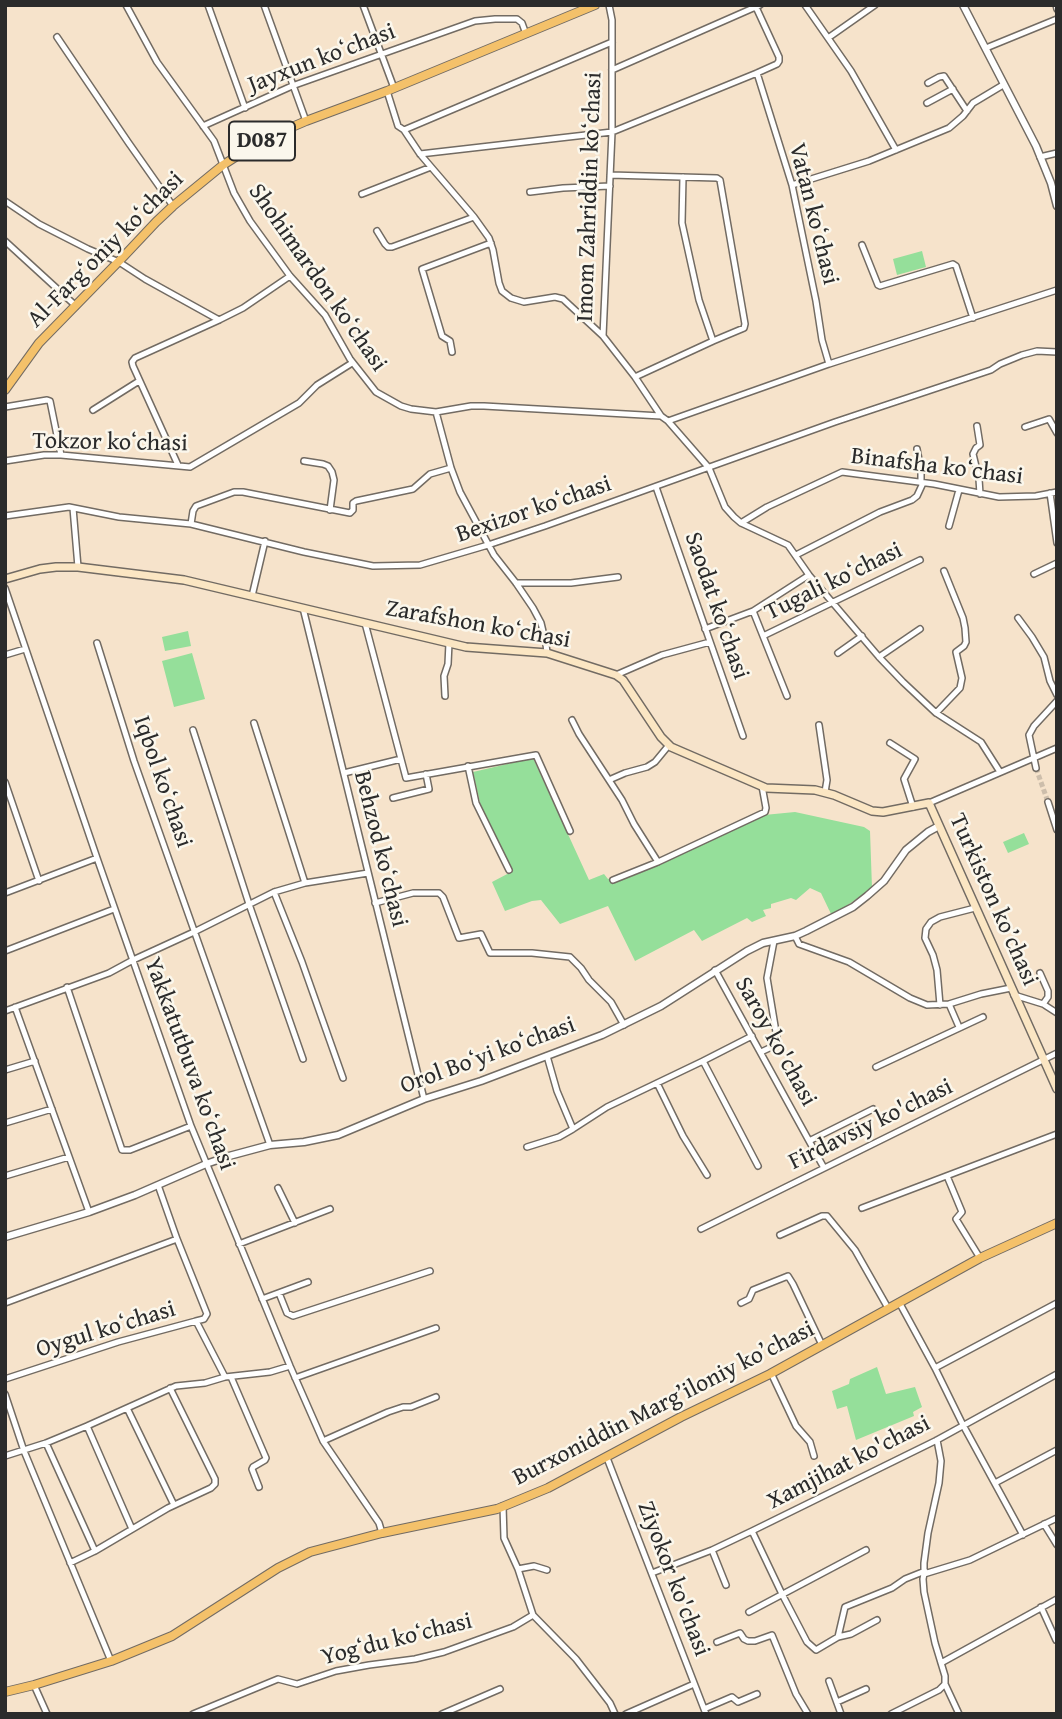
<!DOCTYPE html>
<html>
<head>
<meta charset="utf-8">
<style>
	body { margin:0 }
	#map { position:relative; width:1062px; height:1719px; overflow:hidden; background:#f6e3cb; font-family:"Gentium Book Plus",serif }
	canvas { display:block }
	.frame { position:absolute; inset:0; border:7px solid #2b2b2b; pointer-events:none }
</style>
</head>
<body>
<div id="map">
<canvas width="1062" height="1719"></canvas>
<div class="frame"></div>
</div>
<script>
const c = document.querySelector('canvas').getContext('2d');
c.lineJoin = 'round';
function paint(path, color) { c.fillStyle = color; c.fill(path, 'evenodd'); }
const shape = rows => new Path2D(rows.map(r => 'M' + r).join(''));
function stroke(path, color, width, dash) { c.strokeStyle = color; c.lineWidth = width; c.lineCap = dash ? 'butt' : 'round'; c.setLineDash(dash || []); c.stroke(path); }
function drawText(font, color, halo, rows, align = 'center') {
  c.font = font + ' "Gentium Book Plus",serif'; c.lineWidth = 5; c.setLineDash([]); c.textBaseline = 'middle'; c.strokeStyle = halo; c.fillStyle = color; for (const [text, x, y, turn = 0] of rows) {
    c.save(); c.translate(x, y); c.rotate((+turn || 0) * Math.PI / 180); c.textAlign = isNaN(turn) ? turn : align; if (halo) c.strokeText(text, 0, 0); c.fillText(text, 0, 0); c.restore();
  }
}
paint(shape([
	[922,251,926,267,897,275,893,259],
	[188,631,191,646,165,651,162,637],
	[192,653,205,699,174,707,162,661],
	[533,758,589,880,604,874,608,879,704,841,764,815,795,812,864,827,870,831,872,888,832,916,821,893,810,888,796,900,791,898,771,904,771,908,763,910,766,916,752,922,747,918,702,941,694,930,635,961,608,906,560,924,541,900,532,901,505,911,492,882,513,871,481,807,473,772],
	[1024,833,1029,844,1008,853,1003,842],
	[877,1367,886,1394,915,1387,922,1407,913,1412,914,1416,856,1440,847,1406,837,1409,832,1391,849,1384,850,1379]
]), '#95df9a');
stroke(shape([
	[1036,768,1048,802]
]), '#cdbeab', 5, [5, 2.5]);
const minor = shape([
	[126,5,157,62,214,141,234,193,250,221,290,276,325,315,350,359,376,392,401,406,411,409,436,412,471,406,484,406,661,416],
	[208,5,245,108],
	[264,5,306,121],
	[363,5,394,88],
	[609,5,612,20,612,132,603,336,635,377,661,416,668,421,709,468,725,507,734,517,741,523,788,545,809,575,879,657,903,682,936,713,981,742,1000,772],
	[805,5,851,71,896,150],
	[1056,5,1057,9],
	[57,37,128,142,173,206],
	[828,38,875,5],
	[986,48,1057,19],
	[612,70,760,5],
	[757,73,792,185,816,301,822,340,829,364],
	[928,83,939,77,944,76,967,111],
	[387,91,398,126,404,130,420,154,474,217,489,238,493,250,499,283,502,291,511,298,524,302,555,297,563,299,603,336],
	[927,103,953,89],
	[203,126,292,86,475,21,495,19,517,19,522,23,526,34],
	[404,130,612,42],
	[420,154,612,132,757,73,777,64,779,61,779,57,755,5],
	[1040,157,1057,153],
	[610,175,717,178,720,180,745,324,744,328,713,341],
	[792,185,869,161,949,128,963,116,973,103,1003,85],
	[530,192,563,188,610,186],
	[362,194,431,167],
	[5,201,39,224,88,249,119,262,145,279,219,320],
	[377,231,385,244,388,247,392,247,474,217],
	[5,241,76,306],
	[862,245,878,285,880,286,953,264,956,266,973,318],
	[452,352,450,341,442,336,422,269,491,243],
	[635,377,713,341,699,300,682,223,683,177],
	[5,407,47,400,50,401,61,455],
	[93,410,139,381],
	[436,412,451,468,460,492,494,555,516,583,533,608,541,623,546,644,547,653],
	[668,421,829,364,1057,290],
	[977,426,980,445,976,448,973,454,979,479,980,494],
	[1025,427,1049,419,1057,433],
	[917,449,921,471,921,483],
	[5,461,44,455,61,455,190,467,299,403,317,385,352,363],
	[304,461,323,464,328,466,332,472,334,480,330,510],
	[178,465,133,366,132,362,135,358,219,320,243,308,290,276],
	[656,487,743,736],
	[1050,493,1057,543],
	[73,508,78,567],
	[5,516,69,507,119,517,191,524,304,552,373,566,420,565,488,545,545,526,835,422,991,370,1000,364,1022,355,1037,351,1057,352],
	[741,523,767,507,842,472,934,484,999,497,1036,496,1057,492],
	[191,524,193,511,196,506,234,492,243,492,350,513,353,510,353,503,356,501,413,489,430,474,451,468],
	[949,526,959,490],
	[796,555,880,512,912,500,917,496,923,483],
	[1034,574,1057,563],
	[516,583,571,583,618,577],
	[5,588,97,858,191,1126,290,1366,323,1441,379,1523,382,1533],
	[252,596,265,541],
	[303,608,424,1099],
	[753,611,787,696],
	[1018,618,1032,637,1044,657,1050,681,1057,695],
	[365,623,406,778,536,755,570,831],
	[705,629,753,611,809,575],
	[763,636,920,560],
	[97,643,134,761,270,1145],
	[838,653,862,636],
	[5,655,25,649],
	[879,657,920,629],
	[616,675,662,655,710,642],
	[445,696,444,676,448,664,449,643],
	[936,713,960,688,962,678,956,652,964,646,966,642,965,628,963,618,944,571],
	[572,720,579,734,622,800,634,824,658,862],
	[254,723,305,883],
	[819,725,827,780,825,792],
	[193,730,249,904,303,1059],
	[890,743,915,759,904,779,913,807],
	[468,766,476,803,509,870],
	[1036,768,1029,735,1034,726,1057,701],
	[344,773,401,759],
	[609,780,625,773,647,767,655,762,669,745],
	[5,782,39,881],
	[393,798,429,789,426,774],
	[1048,802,1057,830],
	[929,803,1057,748],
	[613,880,658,862,765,812,766,808,762,786],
	[274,892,302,962,343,1078],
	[5,893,97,858],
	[375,903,413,893,439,893,443,897,459,938,481,934,490,953,532,953,570,957,581,968,589,980,611,1002,624,1025],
	[795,936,799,944,849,962,910,998,927,1005,949,1004,981,994,1011,988],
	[5,951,114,909],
	[715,970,824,1168],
	[1040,973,1048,991,1048,997,1043,1004],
	[67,987,122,1150,130,1150,191,1126],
	[1014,995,1043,1004,1057,1013],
	[949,1004,959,1027],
	[940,1005,937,970,933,955,925,938,926,929,931,922,940,917,975,908],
	[15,1007,89,1212],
	[5,1011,109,973,133,960,194,932,274,892,305,883,368,873],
	[761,1052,778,1044,767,978,774,941],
	[547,1056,557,1091,573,1129,607,1107,703,1061,752,1036],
	[703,1061,758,1166],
	[876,1067,983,1017],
	[5,1070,35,1061],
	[657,1083,683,1136,707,1175],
	[5,1123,52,1109],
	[809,1141,873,1109],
	[527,1147,559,1137,573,1129],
	[5,1176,69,1157],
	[947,1176,962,1212,956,1219,980,1258],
	[278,1188,295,1223],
	[862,1208,1057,1134],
	[701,1229,1057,1053],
	[780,1235,822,1216,827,1216,855,1250,888,1308],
	[177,1239,207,1314,204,1319,196,1321],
	[239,1244,330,1209],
	[279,1293,287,1313,293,1316,430,1271],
	[262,1299,308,1282],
	[899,1302,935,1368,963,1425,1023,1535],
	[5,1303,177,1239,158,1185],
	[741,1303,749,1299,753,1290,788,1276,793,1284,822,1345],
	[935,1368,1057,1303],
	[771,1373,796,1426,810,1442,814,1456],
	[231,1377,266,1458,265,1460,253,1467,252,1469,259,1487],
	[295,1378,436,1328],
	[5,1379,118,1342,196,1321,225,1377],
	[5,1394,24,1451,111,1661],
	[127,1408,174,1505],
	[87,1426,132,1529],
	[323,1441,388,1412,403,1407,411,1407,436,1397],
	[46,1443,95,1551],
	[5,1456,46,1443,87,1426,176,1386,205,1383,225,1377,270,1372,290,1366],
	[607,1458,706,1714],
	[995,1483,1057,1450],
	[503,1506,504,1538,518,1569,533,1615,576,1659,610,1703,615,1714],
	[1044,1524,1057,1545],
	[752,1531,782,1594,807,1642,816,1650,838,1637,851,1634,877,1620],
	[712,1550,726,1585],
	[70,1563,95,1551,168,1508,211,1488,215,1484,215,1479,170,1388],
	[518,1569,534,1566,547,1570],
	[652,1573,712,1550,752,1531,937,1440,1057,1374],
	[924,1574,924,1563,928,1533,939,1483,941,1461,937,1440],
	[1041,1607,1056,1640],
	[749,1612,866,1550],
	[838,1637,845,1607,892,1588,905,1579,925,1571],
	[717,1642,740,1633,744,1639,748,1641,755,1641,772,1635,796,1694,808,1714],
	[941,1663,1057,1599],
	[829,1681,841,1714],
	[945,1684,959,1714],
	[34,1685,47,1714],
	[837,1702,866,1689],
	[704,1709,732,1697,738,1702,757,1694],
	[193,1714,278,1679,297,1684,336,1671,369,1665,415,1659,444,1652,513,1627,533,1615],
	[442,1714,500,1689],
	[626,1714,694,1684],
	[891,1714,939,1690,945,1684,945,1676,935,1643,924,1592,923,1579,924,1574,970,1560,1057,1518]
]);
const tertiary = shape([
	[963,5,1036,146,1051,183,1057,206],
	[5,1237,89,1212,135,1195,206,1164,229,1156,270,1145,304,1142,338,1135,424,1099,481,1081,602,1035,661,1006,747,951,763,943,795,936,806,931,853,907,867,896,884,881,906,850,928,832,939,826]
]);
const secondary = shape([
	[5,579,40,569,56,567,78,567,184,580,466,647,547,653,616,675,623,680,661,737,671,747,766,788,815,790,834,795,872,811,883,812,929,803,1057,1089]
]);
const primary = shape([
	[5,390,39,343,124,256,156,222,173,206,223,165,262,140,306,121,387,91,595,5],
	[5,1692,34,1685,111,1661,172,1636,278,1568,310,1552,382,1533,497,1509,548,1488,681,1417,770,1374,980,1258,1057,1223]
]);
stroke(minor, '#726b63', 8);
stroke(tertiary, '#726b63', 9);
stroke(secondary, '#726b63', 10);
stroke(primary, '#726b63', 10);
stroke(minor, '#fff', 5);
stroke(tertiary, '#fff', 6);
stroke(secondary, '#fbe6c3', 7);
stroke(primary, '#f4c16a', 8);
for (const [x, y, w] of [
	[262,141,66]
]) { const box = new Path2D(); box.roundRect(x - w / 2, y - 19.5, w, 39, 5); c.fillStyle = '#fbf7ec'; c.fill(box); stroke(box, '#2b2b2b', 2); }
drawText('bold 23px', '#2b2b2b', null, [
	["D087",262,141]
]);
drawText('24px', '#2b2b2b', '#fbf7ec', [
	["Jayxun koʻchasi",322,59,-21],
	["Imom Zahriddin koʻchasi",590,197,-88],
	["Vatan koʻchasi",813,214,76],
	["Al-Fargʻoniy koʻchasi",106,250,-45],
	["Shohimardon koʻchasi",317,278,55],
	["Tokzor koʻchasi",110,443,1],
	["Binafsha koʻchasi",937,467,7],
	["Bexizor koʻchasi",534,510,-19],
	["Tugali koʻchasi",834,582,-26],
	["Saodat koʻchasi",716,606,71],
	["Zarafshon koʻchasi",478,625,10],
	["Iqbol koʻchasi",162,782,71],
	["Behzod koʻchasi",380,849,76],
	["Turkiston ko’chasi",993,900,66],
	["Saroy ko'chasi",775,1042,61],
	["Orol Boʻyi koʻchasi",488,1056,-20],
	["Yakkatutbuva koʻchasi",189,1064,70],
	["Firdavsiy ko'chasi",871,1125,-26],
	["Oygul koʻchasi",106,1330,-17],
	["Burxoniddin Marg’iloniy ko’chasi",664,1404,-27],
	["Xamjihat ko'chasi",849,1463,-27],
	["Ziyokor ko'chasi",673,1579,69],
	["Yogʻdu koʻchasi",397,1640,-14]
]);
</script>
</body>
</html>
